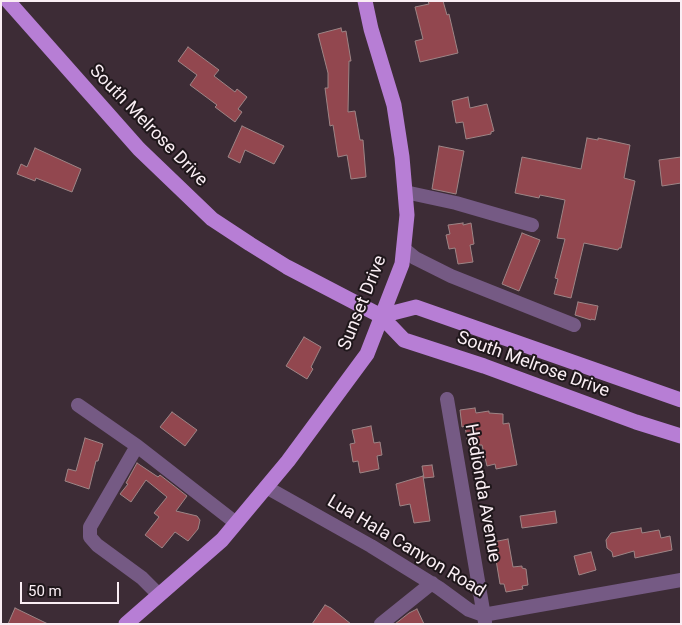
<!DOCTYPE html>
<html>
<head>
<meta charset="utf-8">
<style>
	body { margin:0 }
	#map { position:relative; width:682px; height:625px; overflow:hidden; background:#3d2c36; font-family:Roboto,sans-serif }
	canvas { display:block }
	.frame { position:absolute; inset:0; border:2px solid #faeef4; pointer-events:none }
	.scale { position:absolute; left:20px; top:582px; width:99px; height:22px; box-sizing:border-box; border:2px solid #faeef4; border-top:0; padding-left:6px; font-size:15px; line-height:18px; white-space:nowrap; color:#faeef4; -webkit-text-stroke:4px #1f171b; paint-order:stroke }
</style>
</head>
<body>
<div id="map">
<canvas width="682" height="625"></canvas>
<div class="frame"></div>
<div class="scale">50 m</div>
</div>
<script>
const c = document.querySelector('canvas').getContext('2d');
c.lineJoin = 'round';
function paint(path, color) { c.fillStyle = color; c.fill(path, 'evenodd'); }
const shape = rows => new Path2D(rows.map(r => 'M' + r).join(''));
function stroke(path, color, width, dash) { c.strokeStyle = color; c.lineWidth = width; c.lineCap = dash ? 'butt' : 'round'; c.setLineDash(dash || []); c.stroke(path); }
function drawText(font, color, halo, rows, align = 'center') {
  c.font = font + ' Roboto,sans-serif'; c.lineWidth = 4; c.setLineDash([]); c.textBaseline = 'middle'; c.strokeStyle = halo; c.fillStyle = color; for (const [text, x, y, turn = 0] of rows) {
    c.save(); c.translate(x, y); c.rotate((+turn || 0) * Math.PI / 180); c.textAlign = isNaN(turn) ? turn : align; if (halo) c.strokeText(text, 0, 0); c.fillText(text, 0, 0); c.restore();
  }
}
const building = shape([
	[428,1,443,1,447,15,449,14,458,53,420,62,415,41,423,39,415,7,429,4,428,1],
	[341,28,342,32,346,31,351,61,349,61,348,112,355,111,360,140,363,140,366,177,351,179,347,155,338,157,333,125,330,126,325,88,328,88,328,73,318,34,341,28],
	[188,47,219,70,214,76,235,92,237,89,247,97,238,109,242,112,235,122,215,107,217,105,190,85,197,75,178,61,188,47],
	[468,97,470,108,487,104,494,131,491,132,491,134,466,139,463,122,456,123,452,101,468,97],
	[242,126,284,146,274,164,245,150,240,163,228,157,242,126],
	[587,138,598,140,598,138,630,145,624,178,635,181,621,248,619,248,618,250,584,243,571,298,554,294,558,279,555,278,565,239,557,238,565,200,540,195,539,198,515,193,522,157,581,169,587,138],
	[439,146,464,151,456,194,432,189,439,146],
	[35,148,81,169,72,192,36,178,35,181,17,174,21,164,27,167,35,148],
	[681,157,681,183,662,186,659,160,681,157],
	[463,223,463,225,471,223,474,244,470,245,473,262,458,264,455,248,449,249,446,235,450,234,448,225,463,223],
	[522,233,540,240,519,291,502,284,522,233],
	[578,302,598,306,595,320,591,319,591,320,575,315,578,302],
	[304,337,321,347,311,367,313,369,307,379,286,366,304,337],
	[475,408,476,413,489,411,489,413,503,414,503,424,509,423,517,465,496,469,495,464,487,466,482,445,468,445,465,426,462,427,460,410,475,408],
	[172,412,197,430,185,446,160,427,172,412],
	[371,426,374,443,380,442,382,455,377,456,379,469,360,473,358,461,353,462,350,444,355,443,352,430,371,426],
	[85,438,103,444,98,461,96,461,89,489,65,481,68,469,76,471,85,438],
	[137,463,158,477,160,475,187,496,176,511,197,516,200,520,198,529,188,541,175,532,162,548,145,535,159,517,154,513,167,497,146,480,131,502,120,494,128,484,126,483,137,463],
	[432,465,434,477,424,478,422,466,432,465],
	[423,476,430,521,414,523,410,504,400,506,396,484,423,476],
	[555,511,557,523,522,528,520,516,555,511],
	[641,528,642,533,659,530,661,538,670,536,672,550,635,558,634,551,613,557,612,552,607,548,606,540,611,533,641,528],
	[508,539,513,567,522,566,522,568,526,569,528,585,522,586,523,589,506,592,504,584,500,584,493,542,508,539],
	[591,552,596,570,579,575,574,556,591,552],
	[325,605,331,608,351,624,312,624,325,605],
	[15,608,48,624,8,624,15,608],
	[417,609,424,624,395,624,409,613,417,609]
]);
paint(building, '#92474f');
stroke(building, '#9d8586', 1);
stroke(shape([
	[405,192,456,203,532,225],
	[404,249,415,258,451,276,574,325],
	[447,399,485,622],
	[78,405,137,446,236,523],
	[137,446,90,527,90,537,97,545,142,578,159,595],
	[266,487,371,546,439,588,469,610,483,615,681,580],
	[381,624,432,583]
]), '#755a84', 14);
stroke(shape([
	[8,1,139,149,212,219,250,244,287,267,381,316,404,340,484,366,636,422,681,436],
	[381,316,416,307,681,400],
	[126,624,222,540,288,461,367,354,402,264,407,215,402,157,394,105,371,29,365,1]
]), '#b77ed5', 15);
drawText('18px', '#faeef4', '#1f171b', [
	["South Melrose Drive",148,126,46],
	["Sunset Drive",363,303,-68],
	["South Melrose Drive",533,365,20],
	["Hedionda Avenue",482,493,80],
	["Lua Hala Canyon Road",406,547,31]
]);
</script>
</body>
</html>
